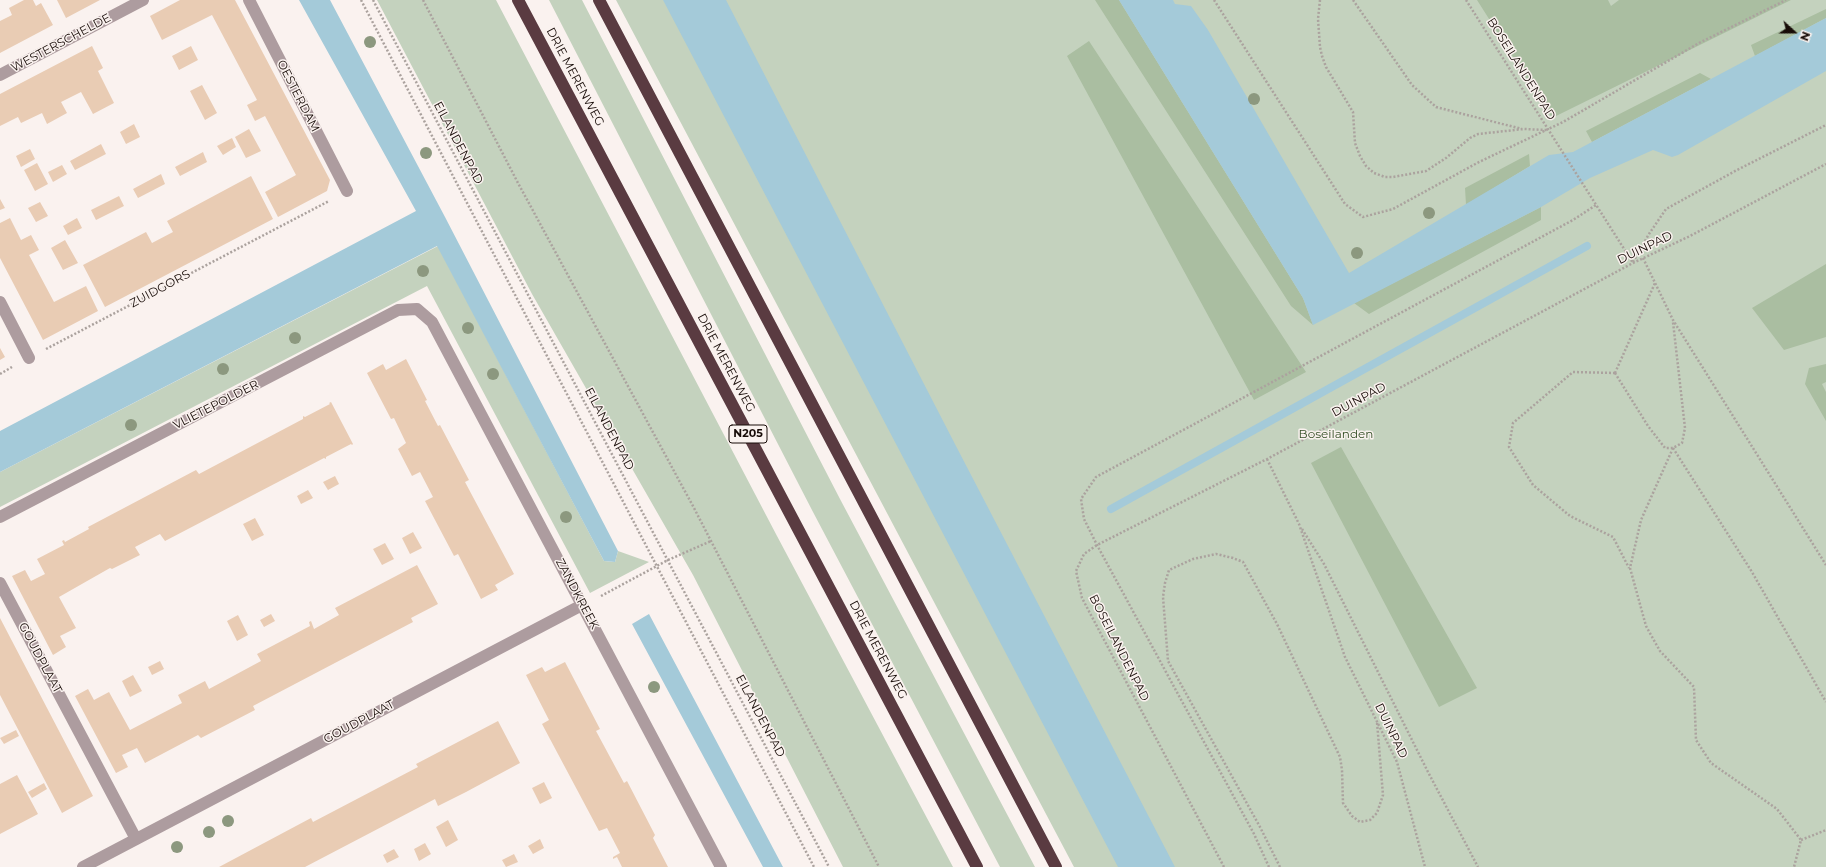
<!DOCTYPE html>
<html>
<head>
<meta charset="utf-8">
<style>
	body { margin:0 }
	#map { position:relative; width:1826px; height:867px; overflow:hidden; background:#faf2ef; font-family:Montserrat,sans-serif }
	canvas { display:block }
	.north { position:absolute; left:1774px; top:12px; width:40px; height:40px; -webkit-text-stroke:3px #faf2ef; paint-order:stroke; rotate:111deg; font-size:11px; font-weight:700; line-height:16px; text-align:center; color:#180c08 }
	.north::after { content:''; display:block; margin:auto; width:14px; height:18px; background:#180c08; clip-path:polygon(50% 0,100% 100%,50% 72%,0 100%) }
</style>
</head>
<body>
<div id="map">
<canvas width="1826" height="867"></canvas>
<div class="north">N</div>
</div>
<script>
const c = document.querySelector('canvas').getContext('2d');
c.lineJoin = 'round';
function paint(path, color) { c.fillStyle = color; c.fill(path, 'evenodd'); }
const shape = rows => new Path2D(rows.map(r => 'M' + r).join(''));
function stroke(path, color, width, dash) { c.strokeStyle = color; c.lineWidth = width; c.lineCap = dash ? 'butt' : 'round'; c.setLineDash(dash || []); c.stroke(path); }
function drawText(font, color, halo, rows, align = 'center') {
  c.font = font + ' Montserrat,sans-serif'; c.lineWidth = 3; c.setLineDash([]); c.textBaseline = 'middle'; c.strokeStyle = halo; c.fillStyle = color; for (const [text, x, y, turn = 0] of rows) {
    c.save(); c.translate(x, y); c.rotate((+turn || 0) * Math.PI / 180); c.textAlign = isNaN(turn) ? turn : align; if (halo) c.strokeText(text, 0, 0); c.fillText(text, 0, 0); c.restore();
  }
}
paint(shape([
	[377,0,496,0,777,536,953,867,843,867,693,575,532,294],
	[549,0,582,0,840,499,1035,867,1000,867,813,512],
	[616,0,1826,0,1826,867,1074,867],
	[438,246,604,561,615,562,618,551,649,562,590,593,427,286,0,507,0,472]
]), '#c4d2be');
paint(shape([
	[1095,0,1119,0,1303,298,1313,325,1291,306],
	[1477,0,1608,0,1611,6,1619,0,1791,0,1552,118],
	[1826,9,1826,18,1755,56,1751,45],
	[1089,41,1306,372,1254,400,1067,56],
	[1700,73,1711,79,1592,142,1586,131],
	[1529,154,1530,166,1466,205,1465,188],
	[1541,207,1541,220,1369,314,1354,303],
	[1826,264,1826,337,1784,350,1752,308],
	[1826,364,1826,382,1822,384,1826,392,1826,421,1805,384,1809,368],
	[1341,447,1477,688,1439,707,1311,463]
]), '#aabea1');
paint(shape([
	[299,0,330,0,445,217,618,551,615,562,604,561,437,246,0,472,0,431,416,211],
	[663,0,726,0,957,448,1175,867,1118,867],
	[1119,0,1173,0,1175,4,1191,6,1208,30,1349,273,1549,155,1573,152,1826,18,1826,71,1678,155,1672,157,1653,150,1590,178,1541,207,1313,325,1303,298],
	[649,614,783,867,763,867,632,624]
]), '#a4cad9');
stroke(shape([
	[1111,509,1587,246]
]), '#a4cad9', 8);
paint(shape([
	[24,0,33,0,36,6,41,3,53,25,0,53,0,21,12,15,9,8],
	[57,0,100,0,66,18],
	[180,0,235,0,330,180,327,191,278,217,265,192,296,175,265,116,255,121,247,105,257,100,212,15,162,40,150,16],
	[92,46,103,68,98,71,114,103,93,114,81,92,61,102,67,113,47,124,42,113,21,123,18,117,0,126,0,94],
	[191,46,198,60,179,70,172,56],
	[202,85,217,113,205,120,190,91],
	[134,124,140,137,126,144,120,132],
	[249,129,261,151,246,158,235,137],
	[232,138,236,147,223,155,217,146],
	[101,144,106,154,75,170,70,161],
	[30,149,35,159,21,167,16,156],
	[203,152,207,162,180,176,175,167],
	[37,163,48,184,35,191,24,170],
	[62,165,67,174,53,182,48,172],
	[161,174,165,184,138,198,133,189],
	[251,176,273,219,105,307,83,265,146,232,152,243,173,232,167,221],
	[119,196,124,206,96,220,91,210],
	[0,199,5,208,0,210],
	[40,202,48,216,36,222,28,208],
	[10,218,21,240,31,235,39,250,29,255,54,302,86,286,98,311,43,340,0,258,0,223],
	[77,218,82,228,68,235,63,226],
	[65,240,78,263,63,270,51,248],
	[0,348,5,357,0,360],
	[406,359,427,400,425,401,438,426,440,425,469,480,465,482,514,574,495,585,498,590,481,599,458,554,454,556,425,501,433,497,420,472,412,476,398,449,406,443,394,418,391,419,367,373,383,364,386,370],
	[331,402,353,444,352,445,351,444,326,457,326,459,324,458,165,541,160,534,135,547,140,555,112,569,110,568,59,597,76,628,60,636,66,647,53,655,12,576,25,570,31,581,45,574,37,559,64,545,62,541,64,540,65,542,89,529,88,527,196,470,199,474,303,419,303,416,305,417,330,404,329,403],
	[335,476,339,484,328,490,323,482],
	[308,490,313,498,301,504,297,496],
	[255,518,264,535,252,541,243,524],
	[413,532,422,548,410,554,402,538],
	[385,543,394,559,382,565,373,549],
	[417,565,438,604,411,618,413,622,253,706,255,710,201,738,198,735,145,763,137,748,122,755,128,767,116,773,75,696,88,689,94,700,109,692,130,730,182,703,178,695,205,681,209,689,261,661,257,654,310,626,309,622,311,621,314,629,339,615,335,608],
	[271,614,275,621,264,627,260,620],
	[238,615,248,635,237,641,227,621],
	[0,618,93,796,62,813,0,695],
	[160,661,164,669,152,675,148,667],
	[565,662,600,729,596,731,624,783,627,781,655,835,653,838,668,867,622,867,617,857,613,859,613,857,620,853,607,828,599,831,542,724,549,720,526,675,542,667,545,672],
	[133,675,142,691,130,697,122,681],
	[498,721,520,763,466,792,438,806,435,799,305,867,219,867,311,818,313,822,418,767,416,764],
	[16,730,19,736,4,744,0,738],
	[17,775,38,814,0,834,0,784],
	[544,782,552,798,540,804,532,788],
	[44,783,47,789,32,798,28,792],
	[448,820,458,840,446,847,436,827],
	[540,839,544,848,533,854,528,846],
	[425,843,431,854,419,861,414,849],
	[394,849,399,857,387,863,383,855],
	[514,854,518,862,506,867,502,860]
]), '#e9ccb4');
stroke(shape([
	[361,0,814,867],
	[373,0,829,867],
	[423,0,518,183,694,508,879,867],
	[1214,0,1345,204,1363,217,1393,209,1479,162,1563,122,1699,43,1786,0],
	[1320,0,1318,19,1320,47,1322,56,1326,67,1353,112,1355,143,1360,156,1366,166,1374,173,1385,177,1393,177,1426,171,1446,158,1470,138,1478,134,1524,129,1546,130],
	[1353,0,1412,85,1436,107,1522,129],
	[1466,0,1633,263],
	[1643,258,1673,320,1826,565],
	[1633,262,1649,234,1666,209,1737,170,1826,125],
	[46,349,329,201],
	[1615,373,1573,372,1513,423,1509,447,1533,485,1570,516,1613,537,1629,568],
	[1615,373,1648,426,1665,448,1673,448,1682,443,1685,428,1673,322],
	[1615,373,1655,283],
	[0,374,12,367],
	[1673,448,1641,520,1630,568,1646,626,1660,651,1694,687,1696,740,1711,763,1777,809,1801,840,1794,867],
	[1673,448,1752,572,1826,702],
	[1267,459,1299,524,1345,657,1397,762,1425,867],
	[1302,529,1324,564,1428,772,1478,867],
	[601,596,668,560,711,541],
	[1801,840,1826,830],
	[1224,867,1082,598,1076,571,1084,554,1097,545,1267,459,1633,263,1690,236,1826,164],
	[1269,867,1254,834,1097,545,1084,519,1081,499,1096,477,1573,220,1596,205],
	[1280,867,1260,827,1168,661,1163,597,1165,583,1169,570,1193,559,1216,554,1233,558,1243,562,1277,624,1340,757,1342,770,1343,803,1352,816,1360,822,1370,820,1377,813,1383,795,1377,722]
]), '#aba29e', 2.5, [2, 2]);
stroke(shape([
	[249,0,347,191],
	[0,75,143,0],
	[0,302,29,358],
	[0,517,398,310,417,309,432,322,721,867],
	[0,583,136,839],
	[83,867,582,605]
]), '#ad9c9f', 12);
stroke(shape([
	[518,0,977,867],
	[599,0,1056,867]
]), '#5a3b41', 12);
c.fillStyle = '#8c987f';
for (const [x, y] of [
	[370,42],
	[1254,99],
	[426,153],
	[1429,213],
	[1357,253],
	[423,271],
	[468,328],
	[295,338],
	[223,369],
	[493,374],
	[131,425],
	[566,517],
	[654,687],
	[228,821],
	[209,832],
	[177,847]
]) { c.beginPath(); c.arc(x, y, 6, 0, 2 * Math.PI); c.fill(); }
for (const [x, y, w] of [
	[748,434,38]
]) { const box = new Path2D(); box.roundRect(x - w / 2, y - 9, w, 18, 3); c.fillStyle = '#faf2ef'; c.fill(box); stroke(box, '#180c08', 1); }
drawText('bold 11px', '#180c08', null, [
	["N205",748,434]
]);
drawText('12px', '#180c08', '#faf2ef', [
	["WESTERSCHELDE",61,43,-28],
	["BOSEILANDENPAD",1521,69,58],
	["DRIE MERENWEG",575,77,62],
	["OESTERDAM",298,96,63],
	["EILANDENPAD",458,143,62],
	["DUINPAD",1645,248,-26],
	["ZUIDGORS",160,289,-28],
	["DRIE MERENWEG",726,363,62],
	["DUINPAD",1359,400,-28],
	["VLIETEPOLDER",216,405,-27],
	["EILANDENPAD",609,429,62],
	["ZANDKREEK",577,594,62],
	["BOSEILANDENPAD",1119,648,63],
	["DRIE MERENWEG",878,650,62],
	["GOUDPLAAT",40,658,62],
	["EILANDENPAD",760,716,62],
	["GOUDPLAAT",359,722,-28],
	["DUINPAD",1391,731,64]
]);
drawText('12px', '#324e24', '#faf2ef', [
	["Boseilanden",1336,434]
]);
</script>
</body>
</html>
